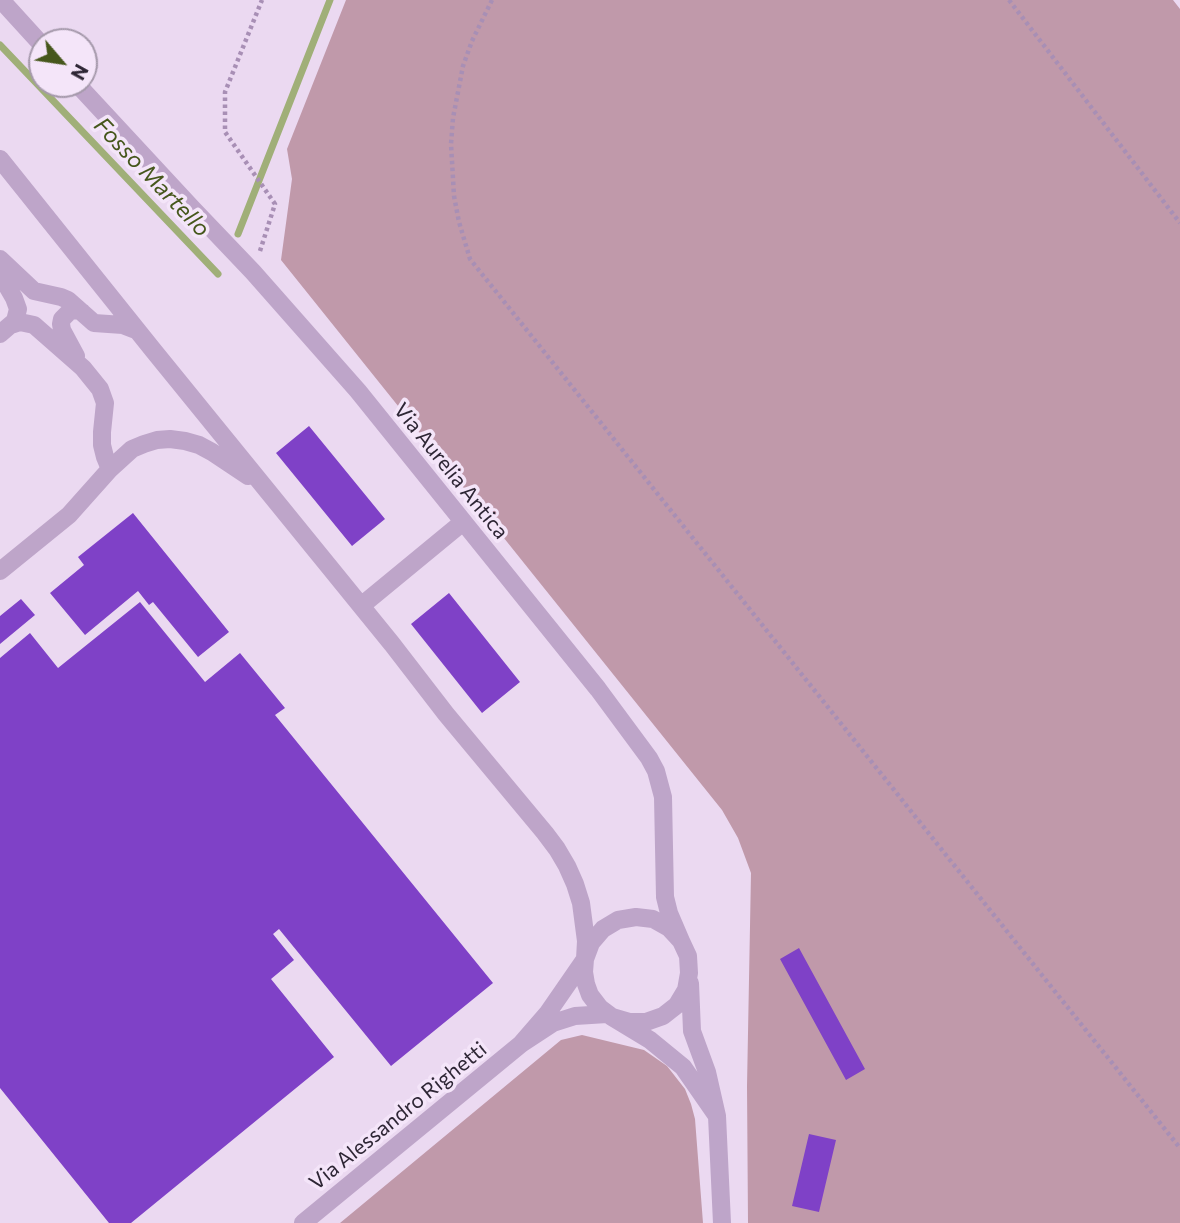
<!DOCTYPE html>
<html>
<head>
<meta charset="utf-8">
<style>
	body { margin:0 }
	#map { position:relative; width:1180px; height:1223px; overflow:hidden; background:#ebd9f1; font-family:Commissioner,sans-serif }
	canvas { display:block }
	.north { position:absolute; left:28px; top:28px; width:70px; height:70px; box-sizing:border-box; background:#f4e5f9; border:2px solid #a599ab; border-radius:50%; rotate:119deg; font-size:19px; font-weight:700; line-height:28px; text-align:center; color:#2e2635 }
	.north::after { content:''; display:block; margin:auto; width:24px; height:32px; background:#46571c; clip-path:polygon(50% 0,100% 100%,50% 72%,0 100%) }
</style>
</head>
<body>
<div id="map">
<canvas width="1180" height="1223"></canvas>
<div class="north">N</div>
</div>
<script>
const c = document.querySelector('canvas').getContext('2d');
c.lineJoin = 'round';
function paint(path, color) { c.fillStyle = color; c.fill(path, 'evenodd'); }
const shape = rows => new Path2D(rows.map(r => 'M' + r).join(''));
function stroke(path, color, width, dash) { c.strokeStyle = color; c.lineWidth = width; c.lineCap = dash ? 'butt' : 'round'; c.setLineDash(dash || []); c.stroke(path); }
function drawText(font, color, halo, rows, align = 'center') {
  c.font = font + ' Commissioner,sans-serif'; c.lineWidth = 7; c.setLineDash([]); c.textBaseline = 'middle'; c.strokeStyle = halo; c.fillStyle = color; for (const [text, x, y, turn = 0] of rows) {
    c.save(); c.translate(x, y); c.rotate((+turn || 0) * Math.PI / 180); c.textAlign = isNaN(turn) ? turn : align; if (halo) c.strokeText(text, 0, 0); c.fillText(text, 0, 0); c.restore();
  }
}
paint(shape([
	[346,0,1173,0,1180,9,1180,1223,748,1223,747,1086,751,873,738,838,722,810,281,260,292,179,287,149],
	[582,1035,644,1050,667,1066,685,1089,691,1104,695,1119,703,1223,340,1223,561,1040]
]), '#c099aa');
stroke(shape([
	[0,45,218,274],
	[238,234,330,0]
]), '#a0af78', 7);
paint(shape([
	[309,426,385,519,352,546,276,453],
	[133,513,229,632,198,657,153,602,149,605,138,591,85,635,50,593,84,565,78,557],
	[449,593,520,682,482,713,411,624],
	[21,599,35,615,0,644,0,616],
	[140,602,205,682,240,653,285,708,275,715,493,983,391,1066,279,929,273,934,294,960,271,979,334,1057,131,1223,109,1223,0,1088,0,658,30,633,58,668],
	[799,948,865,1069,846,1080,780,959],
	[809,1134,836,1140,819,1212,792,1206]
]), '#7f41c7');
stroke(shape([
	[492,0,472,41,463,66,453,118,451,144,454,196,459,222,470,259,1180,1148],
	[1009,0,1180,223],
	[260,251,275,204,225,132,225,92,262,0]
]), '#a88fb5', 4.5, [3.5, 3.5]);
stroke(shape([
	[1,0,42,45],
	[77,84,192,208,253,272,358,391,598,689,649,758,656,771,663,797,665,897,669,913,681,941],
	[0,159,153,350,392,644,446,714,545,833,557,849,567,866,575,884,581,903,586,941,585,959,547,1014,521,1044],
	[0,259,34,291,61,297,68,300,94,323,123,325,136,330],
	[0,274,14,298,18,309,15,321,0,334],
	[11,325,20,322,34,325,83,368,100,389,105,403,102,432,102,445,105,457,110,469],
	[76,356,62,330,61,324,62,319,70,311,76,310,82,312],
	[0,571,69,515,110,469,132,449,144,444,157,440,170,439,185,441,199,445,212,452,248,476],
	[361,606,463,522],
	[690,983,692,1031,707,1072,717,1116,722,1223],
	[612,1017,629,1022,646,1022,663,1016,677,1005,686,990,689,973,688,956,681,941,669,928,653,919,636,917,618,920,603,929,591,943,585,959,584,972,586,984,590,995,600,1008,612,1017,650,1040,683,1067,717,1116],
	[303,1223,521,1044,553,1023,575,1016,607,1014]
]), '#bea5c9', 18);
drawText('21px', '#2e2635', '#f4e5f9', [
	["Via Aurelia Antica",451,471,51],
	["Via Alessandro Righetti",398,1116,-39]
]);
drawText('italic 23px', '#46571c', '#f4e5f9', [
	["Fosso Martello",152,177,46]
]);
</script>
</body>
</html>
